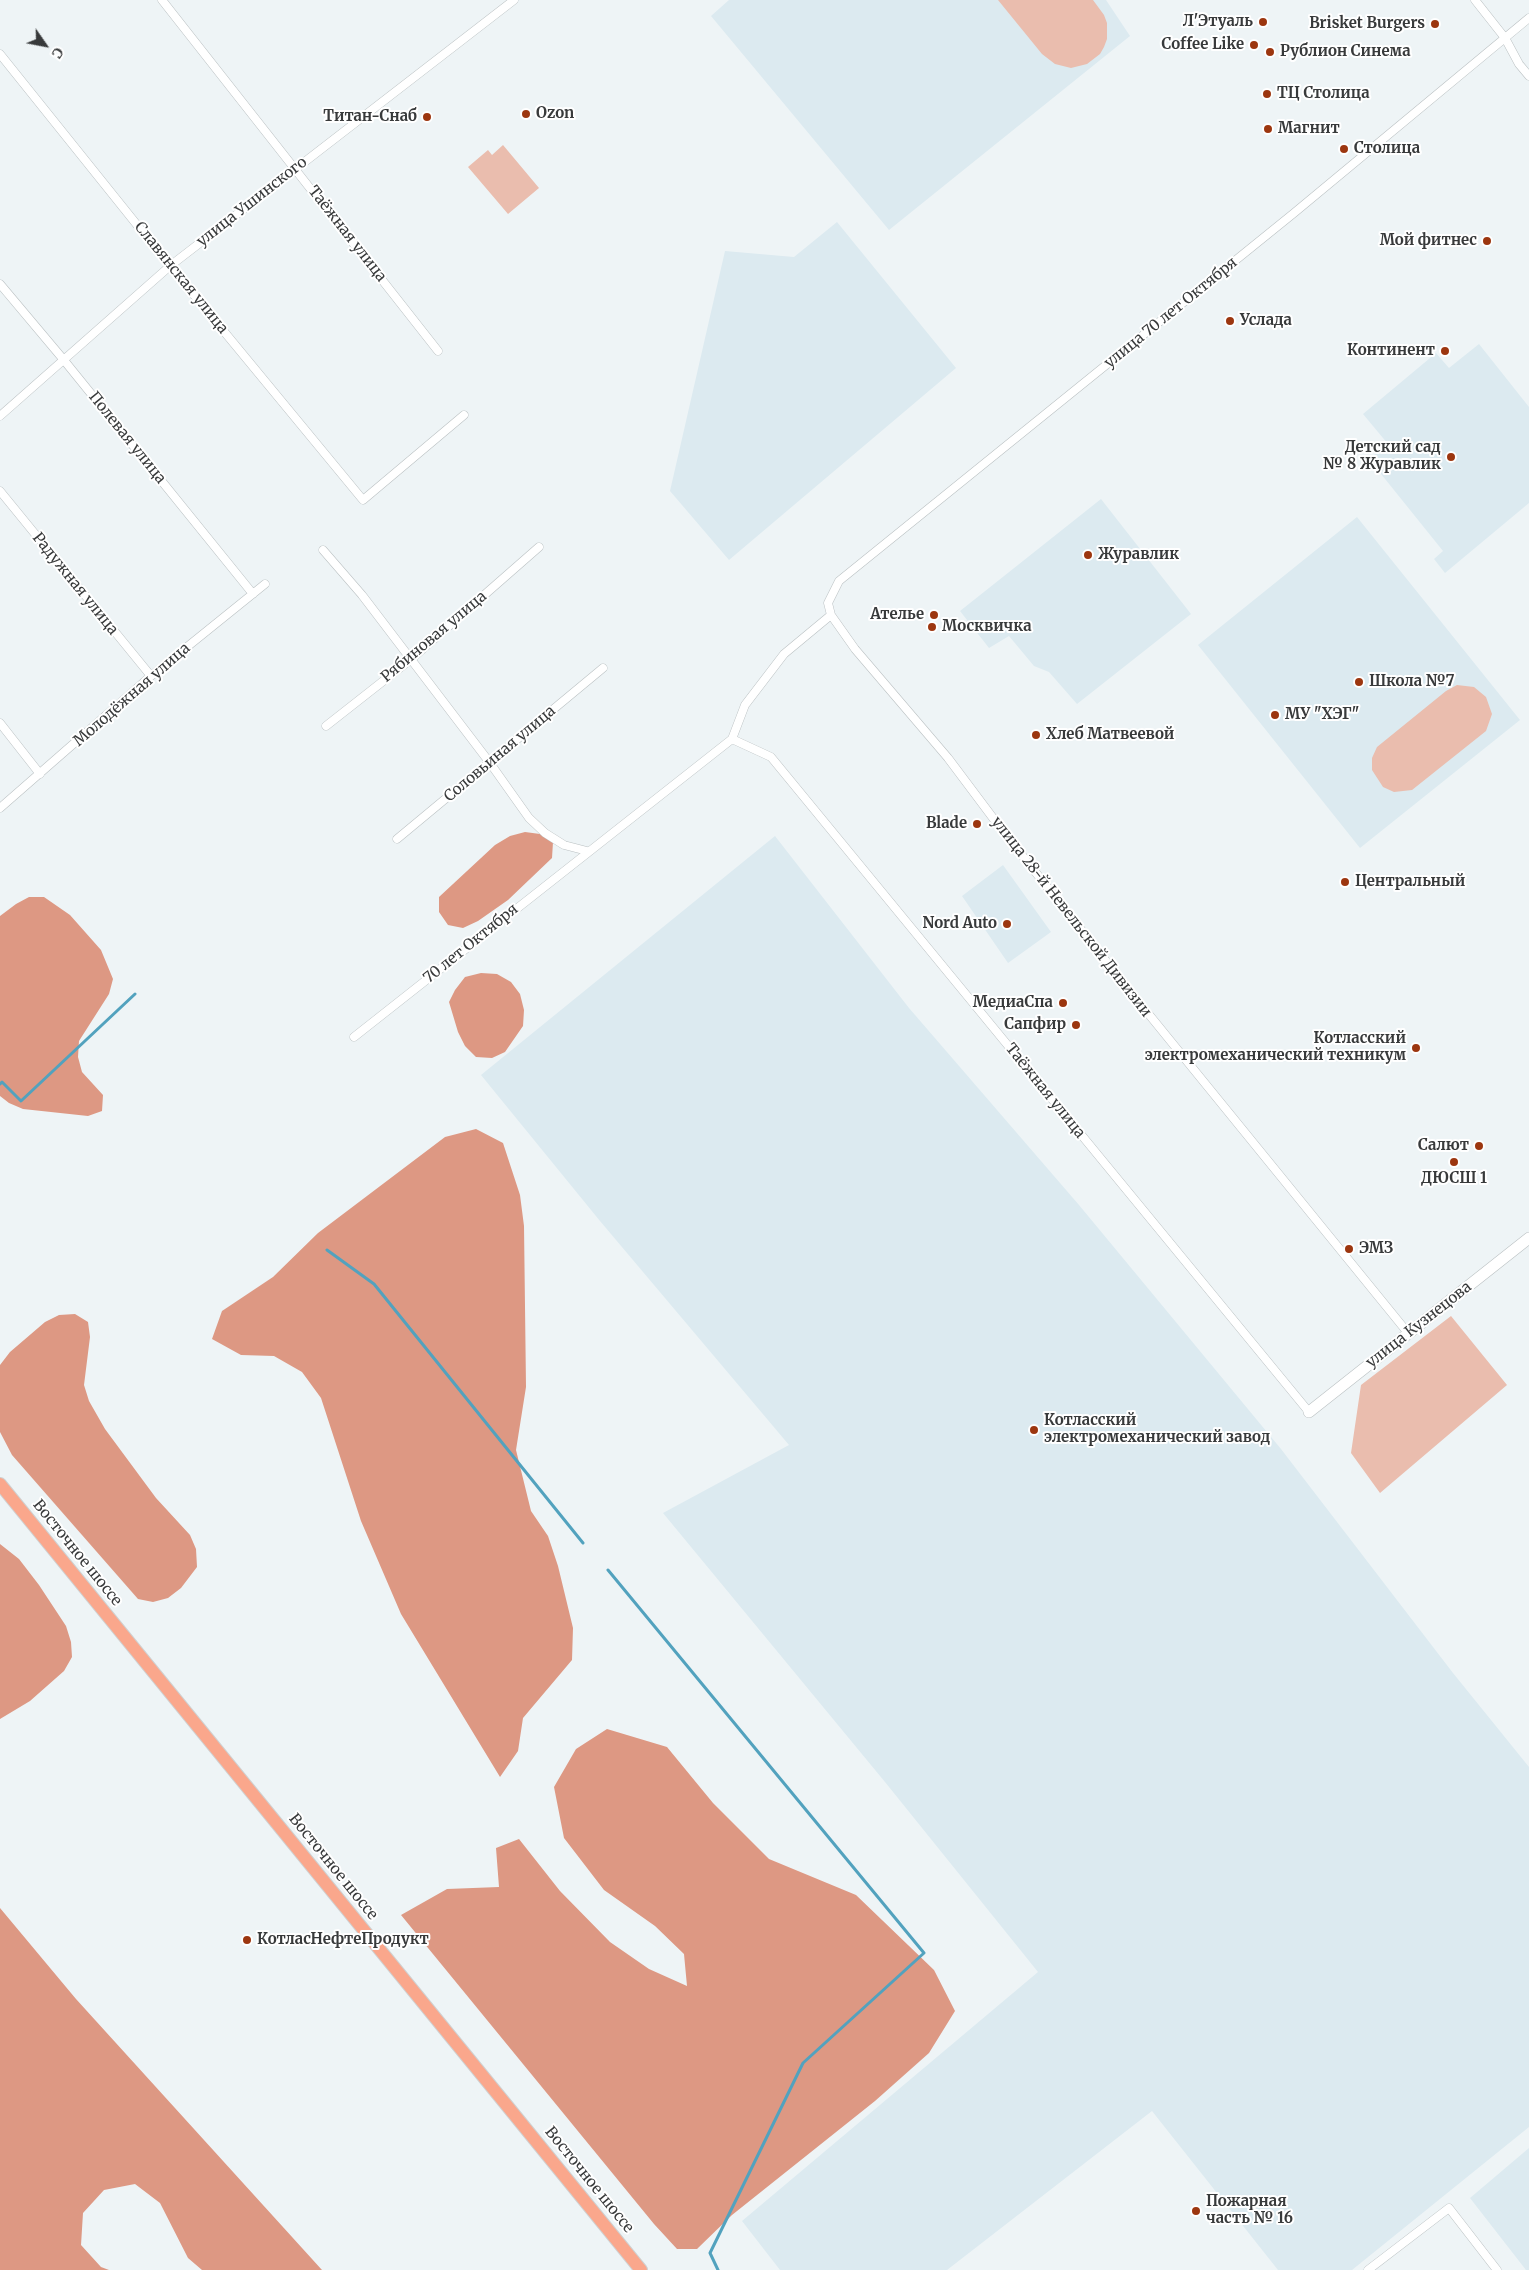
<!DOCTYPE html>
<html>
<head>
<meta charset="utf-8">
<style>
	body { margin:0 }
	#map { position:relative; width:1529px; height:2270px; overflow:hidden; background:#eef4f6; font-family:Merriweather,serif }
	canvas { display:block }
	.north { position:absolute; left:20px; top:20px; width:50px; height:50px; -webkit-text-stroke:4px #fff; paint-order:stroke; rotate:123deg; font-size:14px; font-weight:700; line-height:20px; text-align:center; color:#383a3b }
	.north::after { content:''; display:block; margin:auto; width:18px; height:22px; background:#383a3b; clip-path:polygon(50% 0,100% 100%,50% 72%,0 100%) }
</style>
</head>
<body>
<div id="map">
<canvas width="1529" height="2270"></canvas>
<div class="north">С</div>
</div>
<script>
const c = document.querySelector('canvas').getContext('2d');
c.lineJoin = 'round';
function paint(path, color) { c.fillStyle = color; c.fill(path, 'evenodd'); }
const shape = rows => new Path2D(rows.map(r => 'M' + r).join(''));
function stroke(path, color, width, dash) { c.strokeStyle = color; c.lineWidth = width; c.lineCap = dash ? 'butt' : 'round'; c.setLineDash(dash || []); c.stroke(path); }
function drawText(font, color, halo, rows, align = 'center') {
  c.font = font + ' Merriweather,serif'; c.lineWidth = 4; c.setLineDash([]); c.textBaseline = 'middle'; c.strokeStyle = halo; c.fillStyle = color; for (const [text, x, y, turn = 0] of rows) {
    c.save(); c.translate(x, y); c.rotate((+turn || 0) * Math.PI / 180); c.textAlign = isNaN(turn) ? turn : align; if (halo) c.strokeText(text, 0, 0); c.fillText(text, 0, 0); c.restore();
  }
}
paint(shape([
	[729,0,1106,0,1130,36,889,230,711,16],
	[837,222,956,368,729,560,670,491,725,251,794,257],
	[1479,344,1529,407,1529,503,1445,573,1434,559,1443,551,1369,459,1388,444,1363,414,1436,353,1449,368],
	[1101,499,1191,614,1077,704,1049,672,1034,666,1009,636,989,648,960,611],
	[1357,517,1520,720,1360,848,1198,645],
	[775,836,909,1008,1079,1205,1281,1449,1453,1673,1529,1767,1529,2127,1352,2270,1278,2270,1152,2111,947,2270,780,2270,742,2221,1038,1972,885,1782,663,1513,789,1445,600,1221,481,1075],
	[1003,865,1051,932,1008,963,962,896],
	[1529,2148,1529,2270,1526,2270,1470,2198]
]), '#dceaf0');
paint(shape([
	[998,0,1093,0,1104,15,1107,23,1107,39,1104,47,1100,54,1087,64,1071,68,1055,64,1042,54],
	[503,145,539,188,508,214,468,167,488,150,492,155],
	[1457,685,1474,687,1486,697,1492,714,1486,731,1412,790,1394,792,1383,787,1372,770,1372,758,1377,747,1446,691],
	[1451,1316,1507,1385,1380,1493,1351,1453,1361,1385]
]), '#eabdae');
paint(shape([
	[525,832,540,834,553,842,552,858,508,900,478,921,463,928,448,925,439,912,439,897,495,845,510,836],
	[29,897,44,897,70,915,101,950,113,979,109,994,79,1041,78,1057,82,1072,103,1095,102,1111,88,1116,23,1109,9,1103,0,1096,0,916,16,904],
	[481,973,497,974,511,982,520,994,524,1010,523,1026,505,1052,492,1058,476,1057,465,1046,458,1032,449,1002,455,990,465,977],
	[476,1129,503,1143,520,1195,524,1226,526,1387,516,1450,531,1511,548,1536,558,1566,573,1628,572,1660,523,1718,518,1751,500,1777,401,1614,361,1521,321,1398,302,1372,274,1356,241,1355,212,1339,222,1311,273,1277,318,1233,445,1137],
	[75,1314,88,1322,90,1337,84,1385,89,1401,105,1429,156,1498,190,1535,196,1549,197,1567,181,1588,168,1598,153,1602,138,1599,12,1455,0,1432,0,1365,10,1352,45,1322,59,1315],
	[0,1544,19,1559,39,1585,66,1626,71,1642,72,1657,64,1671,30,1701,0,1719],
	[607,1729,667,1747,713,1803,769,1859,856,1895,934,1970,955,2011,929,2053,875,2101,732,2215,697,2249,677,2249,654,2224,401,1915,447,1889,499,1887,496,1848,519,1839,560,1891,610,1942,649,1969,687,1986,684,1954,655,1926,604,1890,564,1838,554,1787,576,1749],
	[0,1908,76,1999,322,2270,202,2270,188,2258,160,2203,135,2184,104,2190,83,2213,81,2245,101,2267,109,2270,0,2270]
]), '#dd9883');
stroke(shape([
	[0,1084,2,1082,21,1101,135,994],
	[327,1250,374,1284,583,1543],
	[608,1570,924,1953,803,2063,710,2253,718,2270]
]), '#52a2be', 3);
const street = shape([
	[162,0,438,351],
	[1475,0,1505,38,1519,64,1529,76],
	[0,54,170,266,363,500,464,415],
	[0,284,63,359,253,594],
	[0,416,170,266,514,0],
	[0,491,151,676],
	[323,550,362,595,490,763,529,818,545,833,564,845,587,851],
	[0,723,40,774],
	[326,726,410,660,539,547],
	[732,739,771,757,1309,1412],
	[0,808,151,676,265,584],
	[397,839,603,668],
	[354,1037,732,739,745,705,784,654,831,615],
	[1408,1333,1125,985,1002,830,948,758,855,649,831,615,828,603,839,581,1294,213,1529,18],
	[1368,2270,1449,2208,1497,2270]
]);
const secondary = shape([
	[1309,1412,1529,1238]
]);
const primary = shape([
	[0,1484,641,2270]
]);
stroke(street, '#bac0c2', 9);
stroke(secondary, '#bac0c2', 12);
stroke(primary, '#cfd0d0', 14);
stroke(street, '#fff', 8);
stroke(secondary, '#fff', 11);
stroke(primary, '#faa78c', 12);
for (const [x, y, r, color] of [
	[1263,22,5,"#9c360f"],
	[1435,24,5,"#9c360f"],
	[1254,45,5,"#9c360f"],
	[1270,52,5,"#9c360f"],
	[1267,94,5,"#9c360f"],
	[526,114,5,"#9c360f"],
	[427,117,5,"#9c360f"],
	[1268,129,5,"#9c360f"],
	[1344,149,5,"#9c360f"],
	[1487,241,5,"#9c360f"],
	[1230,321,5,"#9c360f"],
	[1445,351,5,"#9c360f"],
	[1451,457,5,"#9c360f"],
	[1088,555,5,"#9c360f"],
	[934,615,5,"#9c360f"],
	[932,627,5,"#9c360f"],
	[1359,682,5,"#9c360f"],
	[1275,715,5,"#9c360f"],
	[1036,735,5,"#9c360f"],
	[977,824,5,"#9c360f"],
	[1345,882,5,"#9c360f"],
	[1007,924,5,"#9c360f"],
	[1063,1003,5,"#9c360f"],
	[1076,1025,5,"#9c360f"],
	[1416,1048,5,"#9c360f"],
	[1479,1146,5,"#9c360f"],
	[1454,1162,5,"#9c360f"],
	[1349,1249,5,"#9c360f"],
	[1034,1430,5,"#9c360f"],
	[247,1940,5,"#9c360f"],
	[1196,2211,5,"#9c360f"]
]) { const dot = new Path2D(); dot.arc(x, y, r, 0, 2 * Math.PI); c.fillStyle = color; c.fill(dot); stroke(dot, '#fff', 2); }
drawText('bold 15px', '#383a3b', '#fff', [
	["Л'Этуаль",1253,22,"right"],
	["Brisket Burgers",1425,24,"right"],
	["Coffee Like",1244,45,"right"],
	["Рублион Синема",1280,52],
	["ТЦ Столица",1277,94],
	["Ozon",536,114],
	["Титан-Снаб",417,117,"right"],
	["Магнит",1278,129],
	["Столица",1354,149],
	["Мой фитнес",1477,241,"right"],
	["Услада",1240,321],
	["Континент",1435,351,"right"],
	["Детский сад",1441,448,"right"],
	["№ 8 Журавлик",1441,465,"right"],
	["Журавлик",1098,555],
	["Ателье",924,615,"right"],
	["Москвичка",942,627],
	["Школа №7",1369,682],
	["МУ \"ХЭГ\"",1285,715],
	["Хлеб Матвеевой",1046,735],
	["Blade",967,824,"right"],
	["Центральный",1355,882],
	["Nord Auto",997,924,"right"],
	["МедиаСпа",1053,1003,"right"],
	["Сапфир",1066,1025,"right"],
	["Котласский",1406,1039,"right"],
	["электромеханический техникум",1406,1056,"right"],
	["Салют",1469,1146,"right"],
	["ДЮСШ 1",1454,1179,"center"],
	["ЭМЗ",1359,1249],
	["Котласский",1044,1421],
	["электромеханический завод",1044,1438],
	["КотласНефтеПродукт",257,1940],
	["Пожарная",1206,2202],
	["часть № 16",1206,2219]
], 'left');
drawText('15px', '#383a3b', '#fff', [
	["улица Ушинского",252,202,-38],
	["Таёжная улица",347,234,52],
	["Славянская улица",181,278,51],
	["улица 70 лет Октября",1171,313,-39],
	["Полевая улица",127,438,51],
	["Радужная улица",75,584,51],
	["Рябиновая улица",434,637,-40],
	["Молодёжная улица",132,695,-41],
	["Соловьиная улица",500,754,-40],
	["улица 28-й Невельской Дивизии",1071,917,52],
	["70 лет Октября",471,944,-39],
	["Таёжная улица",1045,1091,51],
	["улица Кузнецова",1419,1325,-38],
	["Восточное шоссе",77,1553,51],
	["Восточное шоссе",333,1867,51],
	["Восточное шоссе",589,2180,51]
]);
</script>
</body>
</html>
